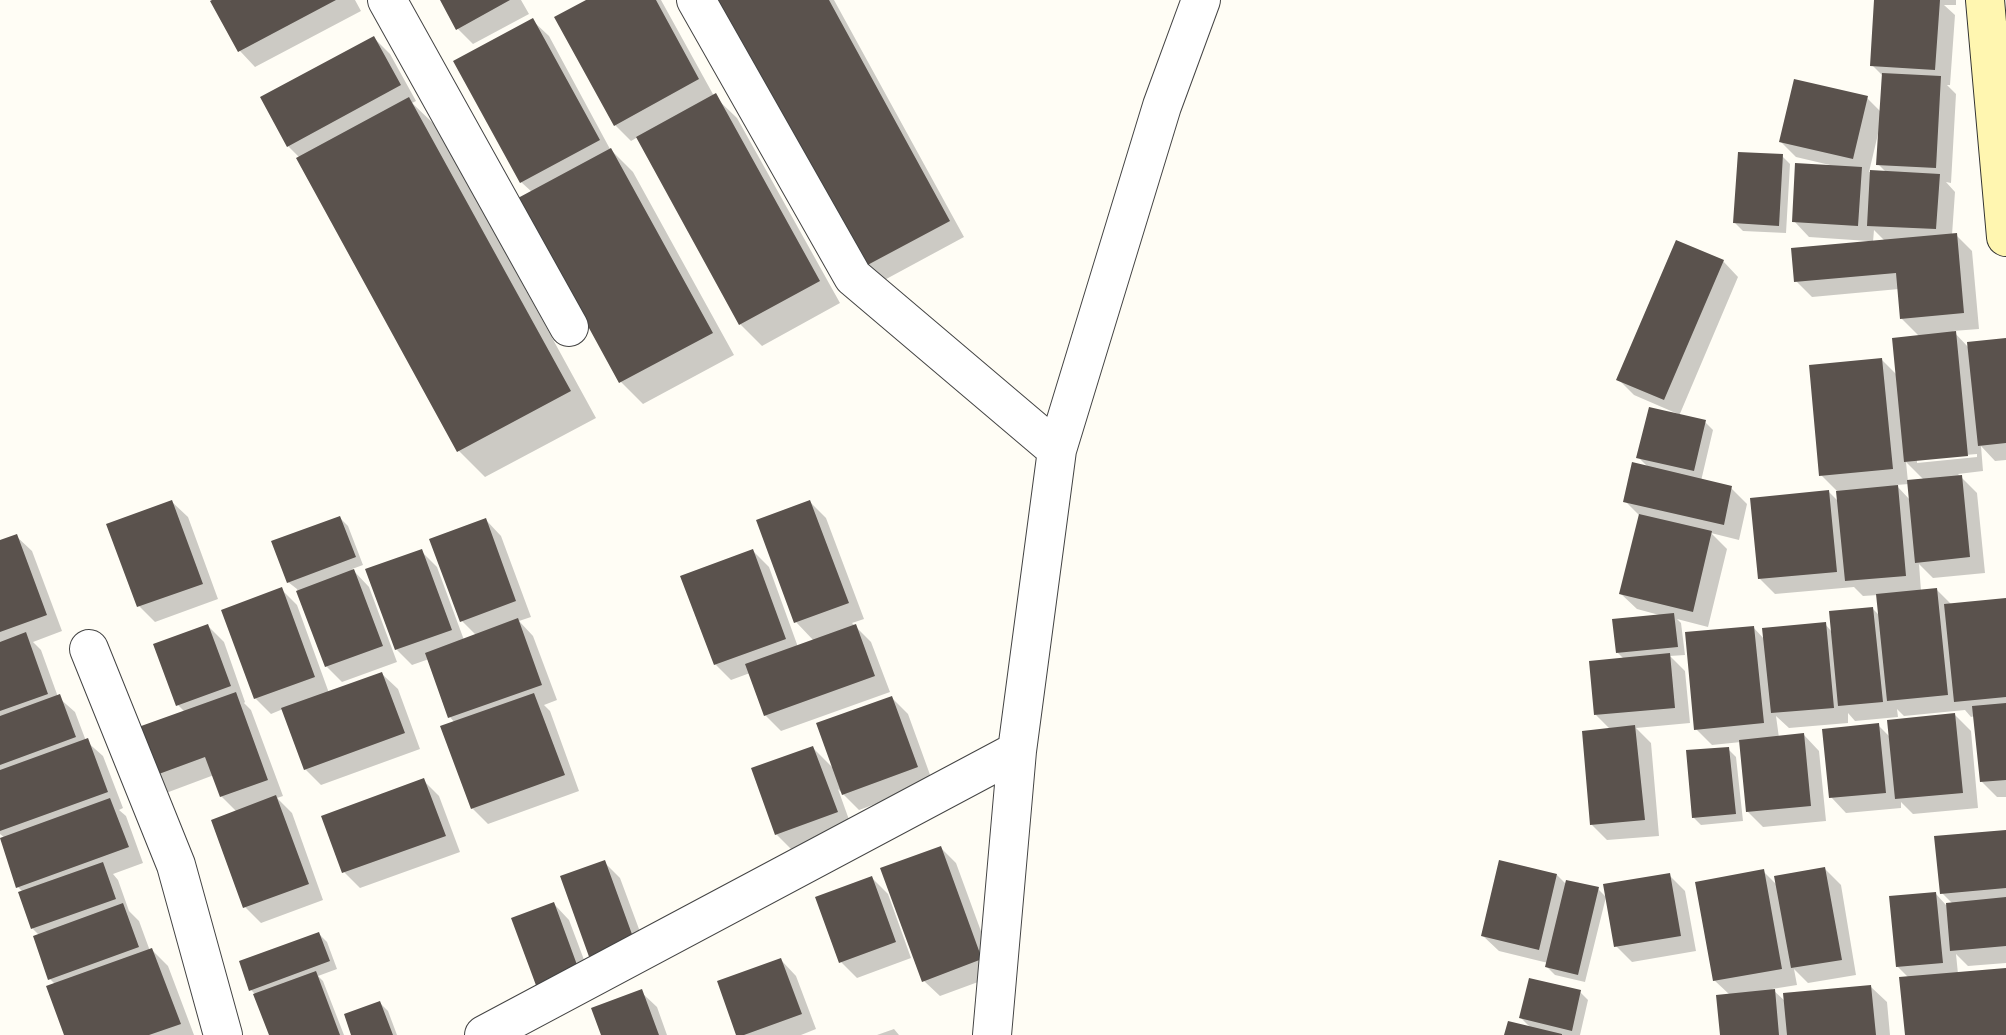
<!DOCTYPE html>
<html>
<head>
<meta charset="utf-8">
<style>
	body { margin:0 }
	canvas { display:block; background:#fffdf5 }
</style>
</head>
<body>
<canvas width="2006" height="1035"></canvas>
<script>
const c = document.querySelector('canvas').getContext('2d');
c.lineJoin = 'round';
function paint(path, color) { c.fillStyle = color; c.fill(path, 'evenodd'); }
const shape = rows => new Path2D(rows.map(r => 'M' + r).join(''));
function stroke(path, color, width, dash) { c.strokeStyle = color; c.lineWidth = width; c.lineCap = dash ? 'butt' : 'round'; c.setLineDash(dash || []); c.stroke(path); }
paint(shape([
	[215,0,355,0,361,11,255,67,240,51,212,2],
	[442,0,521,0,529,14,473,44,458,29],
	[589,0,661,0,714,96,737,118,840,303,762,346,740,324,638,137,631,141,615,125],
	[714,0,834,0,964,237,877,284],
	[1876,0,1956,0,1956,5,1944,5,1955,15,1950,85,1947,85,1956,94,1951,183,1946,182,1955,192,1952,235,1956,235,1972,251,1979,329,1953,331,1969,348,2006,340,2006,460,1995,461,1981,446,1983,471,1958,474,1977,493,1985,573,1933,578,1919,564,1921,591,1937,590,1952,605,2006,600,2006,797,1997,797,1981,781,1975,716,1971,717,1965,710,1904,716,1897,709,1898,717,1855,721,1848,713,1848,723,1789,728,1776,716,1779,738,1804,735,1819,751,1826,821,1763,827,1747,811,1741,742,1712,745,1696,729,1753,627,1765,640,1825,624,1832,632,1873,609,1880,616,1878,595,1863,596,1854,587,1775,594,1759,578,1829,492,1839,502,1837,491,1821,475,1882,360,1898,376,1920,337,1902,319,1899,289,1812,297,1796,281,1868,243,1868,241,1809,237,1794,221,1830,165,1796,157,1781,142,1867,98,1881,112,1884,77,1872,65],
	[1878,134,1880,135,1878,164,1887,173,1869,172],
	[1874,230,1885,241,1873,242],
	[1977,454,1977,457,1917,463,1917,459],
	[1906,462,1924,480,1908,482],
	[1909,484,1910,500,1896,485],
	[533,21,549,36,610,149,633,172,734,355,643,404,621,382,520,199,532,192,521,182],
	[374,38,390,54,416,101,412,103,436,126,596,418,485,477,459,451,300,158,288,146],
	[1782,156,1790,164,1786,233,1743,231,1735,223],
	[1723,261,1738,277,1679,416,1705,422,1713,430,1701,481,1731,488,1747,504,1739,540,1711,533,1727,549,1708,627,1677,619,1681,623,1685,655,1670,656,1685,671,1690,723,1636,728,1651,743,1659,836,1607,840,1592,825,1611,730,1596,715,1624,659,1617,652,1663,616,1637,609,1621,594,1640,516,1625,501,1649,468,1638,457,1678,414,1634,395,1618,379],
	[172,502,188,517,218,599,155,622,139,606],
	[810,502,826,518,864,619,852,623,871,642,890,692,781,731,765,715,750,673,731,680,715,664,753,551,769,567,798,647,814,641,796,622],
	[340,518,348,526,363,565,352,569,369,587,397,662,342,682,326,666,297,589,288,582],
	[486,520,501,536,531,617,519,621,533,636,557,700,544,705,550,711,579,791,488,824,472,808,455,723,450,717,429,659,412,665,396,649,421,551,437,567,464,640,477,636,462,621],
	[16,536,32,551,62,631,33,642,41,650,58,697,75,712,86,741,103,756,123,808,119,810,126,816,143,863,113,874,118,880,129,911,139,921,150,951,152,950,168,966,194,1035,66,1035,55,984,50,979,39,935,33,929,20,893,23,892,18,887,5,838,0,834,0,542],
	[281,589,297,605,329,693,382,674,398,689,420,749,321,785,305,769,283,709,271,714,255,698],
	[208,626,224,642,245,702,244,703,251,710,283,796,277,798,292,813,323,900,261,923,245,907,237,812,221,796,214,775,166,793,150,777,185,712,178,705],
	[892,698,908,714,933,783,859,810,838,789,852,828,792,850,776,834,813,748,834,769],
	[1955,715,1971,731,1978,808,1913,814,1901,802,1901,808,1846,813,1831,797,1878,725,1891,738],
	[1728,749,1736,757,1743,821,1701,825,1693,817],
	[423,780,439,796,460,852,360,888,344,872],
	[2006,831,2006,963,1968,966,1956,954,1958,974,2006,969,2006,1035,1906,1035,1909,978,1897,966,1936,894,1946,905,1953,904,1942,893],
	[941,848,956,863,997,975,940,996,924,981],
	[604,862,620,878,652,964,610,980],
	[1825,869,1841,885,1856,975,1808,983,1794,969,1797,985,1772,989,1786,1002,1871,987,1887,1002,1890,1035,1722,1035,1730,995,1714,980,1763,871,1778,886],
	[1557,875,1567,885,1598,889,1606,897,1585,982,1555,975,1547,967,1548,963,1499,951,1483,936],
	[1669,875,1685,891,1696,951,1632,962,1616,946],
	[872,878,888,894,911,958,857,978,841,962],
	[554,904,569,920,595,989,554,1003],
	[319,934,327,942,337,969,318,976,323,981,344,1035,270,1035,255,994,251,990],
	[781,960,796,976,816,1029,801,1035,738,1035],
	[641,992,657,1007,667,1035,603,1035],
	[1580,992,1588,1000,1580,1035,1506,1035,1531,1028,1521,1018],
	[380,1003,388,1011,397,1035,353,1035],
	[894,1029,899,1035,877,1035]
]), '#0003');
paint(shape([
	[212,0,336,0,238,52,210,1],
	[440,0,510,0,456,30],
	[586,0,656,0,699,79,614,126,554,17],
	[713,0,829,0,950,221,860,269],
	[1874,0,1940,0,1935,70,1870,66],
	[533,18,600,140,520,183,453,61],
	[374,36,401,85,287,147,260,97],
	[1882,73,1941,76,1936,168,1876,165],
	[1794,79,1868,96,1853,159,1779,142],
	[716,93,820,281,739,325,636,137],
	[409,97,571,391,457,452,296,158],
	[611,148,713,333,619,383,518,198],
	[1738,152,1783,154,1779,226,1733,223],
	[1795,163,1862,167,1858,226,1792,222],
	[1870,170,1940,174,1936,229,1867,226],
	[1957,233,1964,313,1900,319,1896,273,1794,282,1791,248],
	[1676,240,1724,260,1664,400,1616,380],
	[1956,331,1968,456,1904,462,1892,338],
	[2006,338,2006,443,1978,446,1967,342],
	[1882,358,1893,469,1819,476,1809,365],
	[1649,407,1706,420,1694,471,1636,458],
	[1632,462,1732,486,1724,525,1623,502],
	[1962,475,1970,557,1915,563,1907,480],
	[1898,485,1906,576,1845,581,1836,491],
	[1829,490,1837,572,1758,579,1750,498],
	[172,500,203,584,137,607,106,524],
	[810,500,849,603,794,623,756,520],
	[1639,514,1712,531,1693,612,1619,594],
	[340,516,356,557,287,583,271,541],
	[486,518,516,601,460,622,429,539],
	[17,534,47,615,0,632,0,540],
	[422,549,452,630,395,650,365,569],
	[753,549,786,639,714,665,680,576],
	[354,569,383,646,325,667,296,591],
	[282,587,315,677,254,699,221,610],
	[1937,588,1948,695,1887,701,1876,594],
	[2006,598,2006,697,1954,702,1944,604],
	[1873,607,1883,702,1838,706,1829,611],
	[1674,613,1678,647,1616,653,1612,619],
	[518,618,542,685,448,718,425,653],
	[1826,622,1834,708,1771,713,1762,628],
	[208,624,231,686,176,706,153,644],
	[856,624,875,676,764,716,745,664],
	[1754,626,1764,723,1694,730,1685,632],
	[26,632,48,694,0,711,0,642],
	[1670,653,1675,708,1594,715,1589,661],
	[382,672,405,733,304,770,281,708],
	[236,692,268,780,220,797,205,757,148,778,130,730],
	[534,693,565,775,471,809,440,726],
	[60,694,76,737,0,765,0,716],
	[892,696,918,767,842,795,816,723],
	[2006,703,2006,780,1980,782,1972,706],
	[1955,713,1963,793,1895,799,1887,720],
	[1879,723,1886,793,1829,798,1822,729],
	[1635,725,1645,820,1590,825,1582,731],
	[1804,733,1811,806,1746,812,1739,740],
	[88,738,108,792,0,831,0,770],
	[813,746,838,812,775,835,751,768],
	[1729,747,1736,814,1692,818,1686,750],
	[424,778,446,836,342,873,321,816],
	[276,795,309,884,243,908,211,820],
	[110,798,129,847,16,888,0,838],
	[2006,830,2006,888,1940,894,1934,836],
	[941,846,982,959,922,982,880,868],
	[605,860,637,948,592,965,560,876],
	[1499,860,1557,874,1539,950,1481,936],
	[103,862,116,899,31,929,18,892],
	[1825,867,1842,960,1791,968,1774,876],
	[1764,869,1782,969,1713,981,1695,882],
	[1670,873,1681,936,1614,947,1603,884],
	[872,876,896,942,839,963,815,897],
	[1566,880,1599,887,1578,975,1545,967],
	[1936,892,1943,963,1896,967,1889,896],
	[2006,897,2006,946,1950,951,1946,903],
	[554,902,580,973,537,988,511,918],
	[123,903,139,947,48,980,33,936],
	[319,932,330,961,249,991,239,961],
	[152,948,181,1024,149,1035,64,1035,46,986],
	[781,958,802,1014,744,1035,736,1035,717,981],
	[2006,968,2006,1035,1905,1035,1899,977],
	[316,971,340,1035,269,1035,253,994],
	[1529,978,1581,990,1572,1031,1519,1018],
	[1871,985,1876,1035,1787,1035,1783,993],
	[642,989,659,1035,601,1035,591,1008],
	[1775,989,1779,1035,1720,1035,1716,995],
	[380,1001,393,1035,351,1035,344,1014],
	[1508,1021,1562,1034,1562,1035,1504,1035]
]), '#5a524d');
const street = shape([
	[387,0,569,327],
	[696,0,853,277,1057,450],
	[89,649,176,865,223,1035],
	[484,1035,1017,751],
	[992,1035,1017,751,1057,450,1162,106,1201,0]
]);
const secondary = shape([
	[1985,0,2006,237]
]);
stroke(street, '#444', 40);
stroke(secondary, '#333', 40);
stroke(street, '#fff', 38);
stroke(secondary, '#fff6b0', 38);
</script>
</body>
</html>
